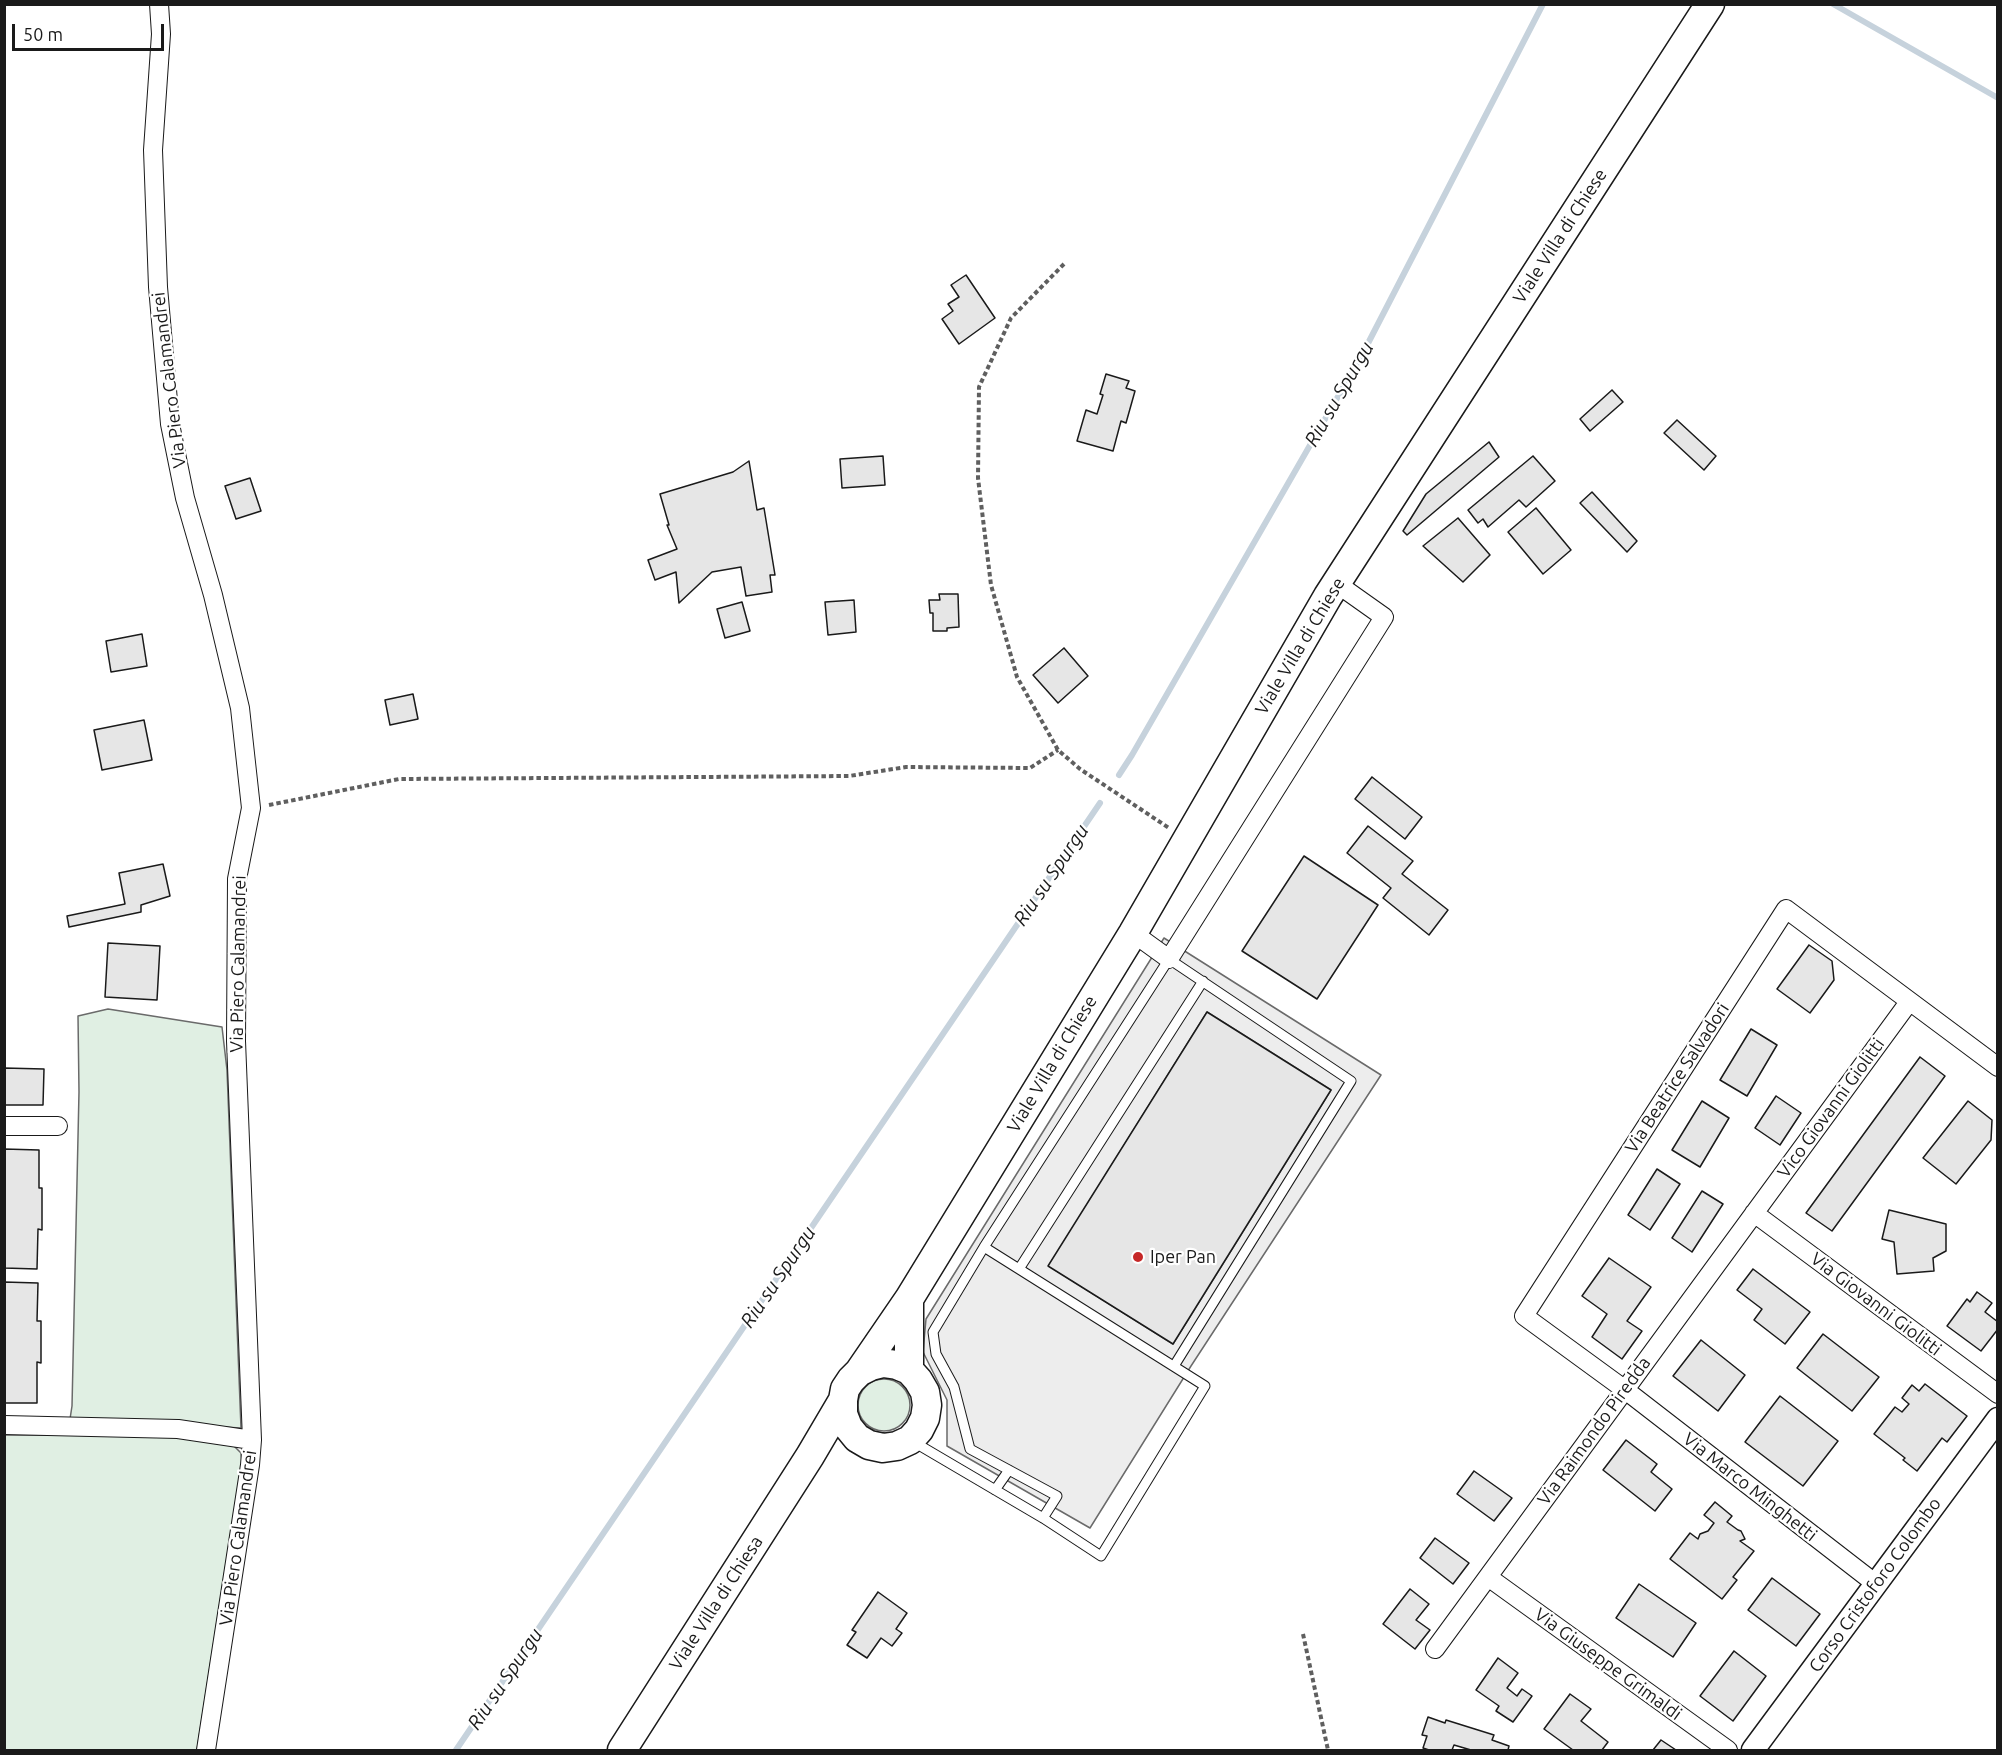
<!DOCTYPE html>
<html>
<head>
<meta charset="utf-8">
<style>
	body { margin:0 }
	#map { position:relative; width:2002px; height:1755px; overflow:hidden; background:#fff; font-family:Ubuntu,sans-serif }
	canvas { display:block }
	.frame { position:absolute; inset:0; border:6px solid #1a1a1a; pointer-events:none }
	.scale { position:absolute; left:12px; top:24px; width:152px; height:27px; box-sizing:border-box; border:3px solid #1a1a1a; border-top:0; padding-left:8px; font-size:18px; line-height:21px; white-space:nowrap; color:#1a1a1a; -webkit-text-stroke:4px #fff; paint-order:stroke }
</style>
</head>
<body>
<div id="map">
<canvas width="2002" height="1755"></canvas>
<div class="frame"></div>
<div class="scale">50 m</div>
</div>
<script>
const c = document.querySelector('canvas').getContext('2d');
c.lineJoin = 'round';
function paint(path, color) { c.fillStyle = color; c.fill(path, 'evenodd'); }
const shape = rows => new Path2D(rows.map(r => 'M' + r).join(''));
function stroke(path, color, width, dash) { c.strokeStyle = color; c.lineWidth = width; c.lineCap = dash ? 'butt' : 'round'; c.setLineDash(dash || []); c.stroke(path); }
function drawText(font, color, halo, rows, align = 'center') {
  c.font = font + ' Ubuntu,sans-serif'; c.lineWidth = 4.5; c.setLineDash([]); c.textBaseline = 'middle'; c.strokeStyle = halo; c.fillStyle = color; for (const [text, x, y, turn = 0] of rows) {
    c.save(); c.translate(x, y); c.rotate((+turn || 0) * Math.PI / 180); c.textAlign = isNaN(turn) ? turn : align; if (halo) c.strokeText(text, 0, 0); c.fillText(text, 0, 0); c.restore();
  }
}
const green = shape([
	[108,1009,222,1027,227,1070,241,1428,70,1419,72,1406,79,1092,78,1016,108,1009],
	'858 1405a26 26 0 1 1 52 0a26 26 0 1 1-52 0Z',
	[4,1435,161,1435,234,1446,241,1453,242,1461,197,1750,5,1750,4,1435]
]);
paint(green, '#e0efe3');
stroke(green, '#6a6a6a', 1.5);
const parking = shape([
	[1164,938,1381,1075,1191,1366,1090,1528,947,1446,947,1400,923,1352,926,1319,1164,938],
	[1207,1012,1331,1090,1173,1344,1049,1266,1207,1012]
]);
paint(parking, '#ededed');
stroke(parking, '#6a6a6a', 1.5);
stroke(shape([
	[1833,4,1998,98],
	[1119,775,1132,755,1363,353,1543,4],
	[456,1750,1100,803]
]), '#c6d2dc', 6);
const building = shape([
	[966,275,995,318,959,344,942,319,953,311,948,304,959,297,951,285,966,275],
	[1106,374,1129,381,1126,388,1135,391,1126,423,1121,421,1113,451,1077,441,1086,410,1097,414,1103,395,1100,394,1106,374],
	[1612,390,1623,402,1590,431,1580,419,1612,390],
	[1677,420,1716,456,1704,470,1664,433,1677,420],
	[1489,442,1499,457,1407,535,1403,531,1426,494,1489,442],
	[883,456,885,485,842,488,840,459,883,456],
	[1533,456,1555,481,1526,507,1519,500,1488,527,1483,519,1478,523,1468,510,1533,456],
	[749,461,757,510,764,508,775,575,770,575,772,592,746,596,741,567,712,572,679,603,676,572,655,580,648,560,677,549,667,525,669,525,660,494,733,472,749,461],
	[250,478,261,511,236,519,225,486,250,478],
	[1592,492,1637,541,1627,552,1580,503,1592,492],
	[1536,508,1571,550,1543,574,1508,532,1536,508],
	[1458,518,1490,555,1463,582,1423,546,1458,518],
	[939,594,958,594,959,627,947,628,947,631,933,631,933,613,930,613,929,600,940,600,939,594],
	[854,600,856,632,828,635,825,602,854,600],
	[742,602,750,631,725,638,717,609,742,602],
	[142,634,147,666,111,672,106,641,142,634],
	[1064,648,1088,676,1058,703,1033,675,1064,648],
	[413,694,418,719,390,725,385,700,413,694],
	[144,720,152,760,102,770,94,730,144,720],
	[1372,777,1422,817,1405,839,1355,799,1372,777],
	[1368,826,1413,861,1402,874,1448,910,1429,935,1383,898,1391,888,1347,853,1368,826],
	[1304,856,1378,905,1317,999,1242,951,1304,856],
	[163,864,170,896,141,905,141,912,69,927,67,916,125,904,119,873,163,864],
	[108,943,160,946,157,1000,105,997,108,943],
	[1809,945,1832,961,1834,980,1810,1013,1777,989,1809,945],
	[1207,1012,1331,1090,1173,1344,1048,1266,1207,1012],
	[1751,1029,1777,1045,1747,1096,1720,1080,1751,1029],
	[1920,1057,1945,1076,1832,1231,1806,1213,1920,1057],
	[4,1068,44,1069,43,1105,4,1105,4,1068],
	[1776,1096,1801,1113,1780,1145,1755,1128,1776,1096],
	[1702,1101,1729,1118,1700,1167,1672,1150,1702,1101],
	[1968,1101,1992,1120,1991,1140,1956,1184,1923,1158,1968,1101],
	[4,1149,39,1150,39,1188,42,1188,42,1230,38,1229,37,1269,4,1268,4,1149],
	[1657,1169,1680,1184,1650,1230,1628,1215,1657,1169],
	[1702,1191,1723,1204,1692,1252,1672,1238,1702,1191],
	[1889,1210,1946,1224,1946,1251,1933,1258,1934,1271,1897,1274,1894,1242,1882,1239,1889,1210],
	[1609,1258,1651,1287,1627,1321,1642,1331,1622,1359,1592,1337,1607,1314,1582,1296,1609,1258],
	[1753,1269,1810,1312,1785,1344,1754,1320,1762,1309,1737,1290,1753,1269],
	[4,1282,38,1283,37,1321,41,1321,41,1363,37,1362,37,1403,4,1403,4,1282],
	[1977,1292,1992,1303,1985,1312,1998,1322,1998,1329,1981,1351,1947,1326,1967,1299,1970,1302,1977,1292],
	[1823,1334,1879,1377,1852,1411,1797,1368,1823,1334],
	[1701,1340,1745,1375,1718,1411,1673,1376,1701,1340],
	[1925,1384,1967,1416,1947,1442,1942,1438,1917,1471,1903,1460,1905,1458,1874,1434,1895,1407,1902,1412,1909,1404,1902,1398,1912,1385,1919,1391,1925,1384],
	[1780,1396,1838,1441,1803,1486,1745,1442,1780,1396],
	[1626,1440,1657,1464,1651,1472,1672,1489,1655,1511,1603,1470,1626,1440],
	[1474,1471,1512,1498,1494,1521,1457,1494,1474,1471],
	[1715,1502,1732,1516,1727,1522,1738,1530,1741,1531,1745,1539,1740,1541,1754,1551,1733,1577,1737,1580,1722,1599,1670,1559,1690,1533,1698,1539,1700,1534,1708,1531,1714,1523,1704,1515,1715,1502],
	[1435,1538,1469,1563,1453,1584,1420,1558,1435,1538],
	[1772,1578,1820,1614,1796,1646,1748,1610,1772,1578],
	[1639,1584,1696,1623,1673,1657,1616,1618,1639,1584],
	[1410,1589,1429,1604,1416,1620,1430,1630,1415,1649,1383,1624,1410,1589],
	[878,1592,907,1613,896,1629,902,1633,892,1646,881,1638,867,1658,847,1645,856,1632,852,1630,878,1592],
	[1734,1651,1766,1676,1733,1721,1700,1696,1734,1651],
	[1498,1658,1518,1673,1507,1688,1517,1696,1522,1689,1532,1696,1513,1722,1496,1711,1499,1706,1476,1690,1498,1658],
	[1570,1694,1591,1709,1581,1721,1608,1742,1602,1750,1573,1750,1544,1729,1570,1694],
	[1428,1717,1445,1723,1446,1720,1494,1735,1492,1740,1509,1746,1508,1750,1471,1750,1454,1745,1452,1750,1429,1750,1423,1748,1427,1736,1422,1735,1428,1717],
	[1661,1740,1676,1750,1653,1750,1661,1740]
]);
paint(building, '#e6e6e6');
stroke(building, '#1a1a1a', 1.5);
const service = shape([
	[1019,1269,1203,981],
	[912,1441,1043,1518,1101,1556,1205,1386,984,1247],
	[995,1490,1009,1470],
	[1043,1518,1057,1496,970,1449,954,1387,936,1354,933,1332,984,1247,1169,959,1351,1081,1174,1366]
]);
const minor = shape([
	[159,4,161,34,153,150,158,287,170,424,185,498,213,595,240,708,251,808,237,879,236,1041,252,1440,250,1465,206,1750],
	[1133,933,1169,959,1384,617,1336,583],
	[4,1126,58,1126],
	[1754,1213,1998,1394],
	[4,1425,178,1429,252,1440],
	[1488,1577,1728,1750],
	[1876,1584,1624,1389,1524,1316,1786,909,1998,1067],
	[1435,1649,1909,1002]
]);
const tertiary = shape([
	[1753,1750,1998,1419]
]);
const primary = shape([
	[909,1370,897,1365,883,1363,871,1366,859,1372,851,1380,845,1389,843,1400,843,1414,848,1427,857,1438,869,1445,883,1448,897,1446,910,1440,919,1430,925,1418,927,1405,925,1392,918,1380,909,1370,909,1299],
	[859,1372,909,1299,1133,933,1328,596,1710,4],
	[622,1750,810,1456,843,1400]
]);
stroke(service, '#1a1a1a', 11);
stroke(minor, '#1a1a1a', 20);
stroke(tertiary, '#1a1a1a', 25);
stroke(primary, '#1a1a1a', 31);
stroke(shape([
	[1064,264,1011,318,979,387,978,478,991,585,1017,677,1058,750,1080,769,1169,828],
	[269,805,399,779,849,776,906,767,1030,768,1058,750],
	[1303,1634,1328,1750]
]), '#5f5f5f', 4, [4.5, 3]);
stroke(service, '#fff', 9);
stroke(minor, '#fff', 18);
stroke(tertiary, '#fff', 22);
stroke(primary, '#fff', 28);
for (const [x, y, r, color] of [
	[1138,1257,6,"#c62828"]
]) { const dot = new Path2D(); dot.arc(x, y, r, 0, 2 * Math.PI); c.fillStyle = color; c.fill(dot); stroke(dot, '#fff', 2); }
drawText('18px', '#1a1a1a', '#fff', [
	["Viale Villa di Chiese",1560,236,-57],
	["Via Piero Calamandrei",169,380,-97],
	["Viale Villa di Chiese",1300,646,-59],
	["Via Piero Calamandrei",238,964,-89],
	["Viale Villa di Chiese",1052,1064,-59],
	["Via Beatrice Salvadori",1677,1078,-57],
	["Vico Giovanni Giolitti",1831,1108,-54],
	["Via Giovanni Giolitti",1876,1304,37],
	["Via Raimondo Piredda",1594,1431,-54],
	["Via Marco Minghetti",1750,1487,38],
	["Via Piero Calamandrei",238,1538,-82],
	["Corso Cristoforo Colombo",1875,1585,-54],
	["Viale Villa di Chiesa",716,1603,-57],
	["Via Giuseppe Grimaldi",1608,1664,36]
]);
drawText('18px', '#1a1a1a', '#fff', [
	["Iper Pan",1150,1257]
], 'left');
drawText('italic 20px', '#1a1a1a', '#fff', [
	["Riu su Spurgu",1339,394,-60],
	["Riu su Spurgu",1051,875,-56],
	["Riu su Spurgu",778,1277,-56],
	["Riu su Spurgu",505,1679,-56]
]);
</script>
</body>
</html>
